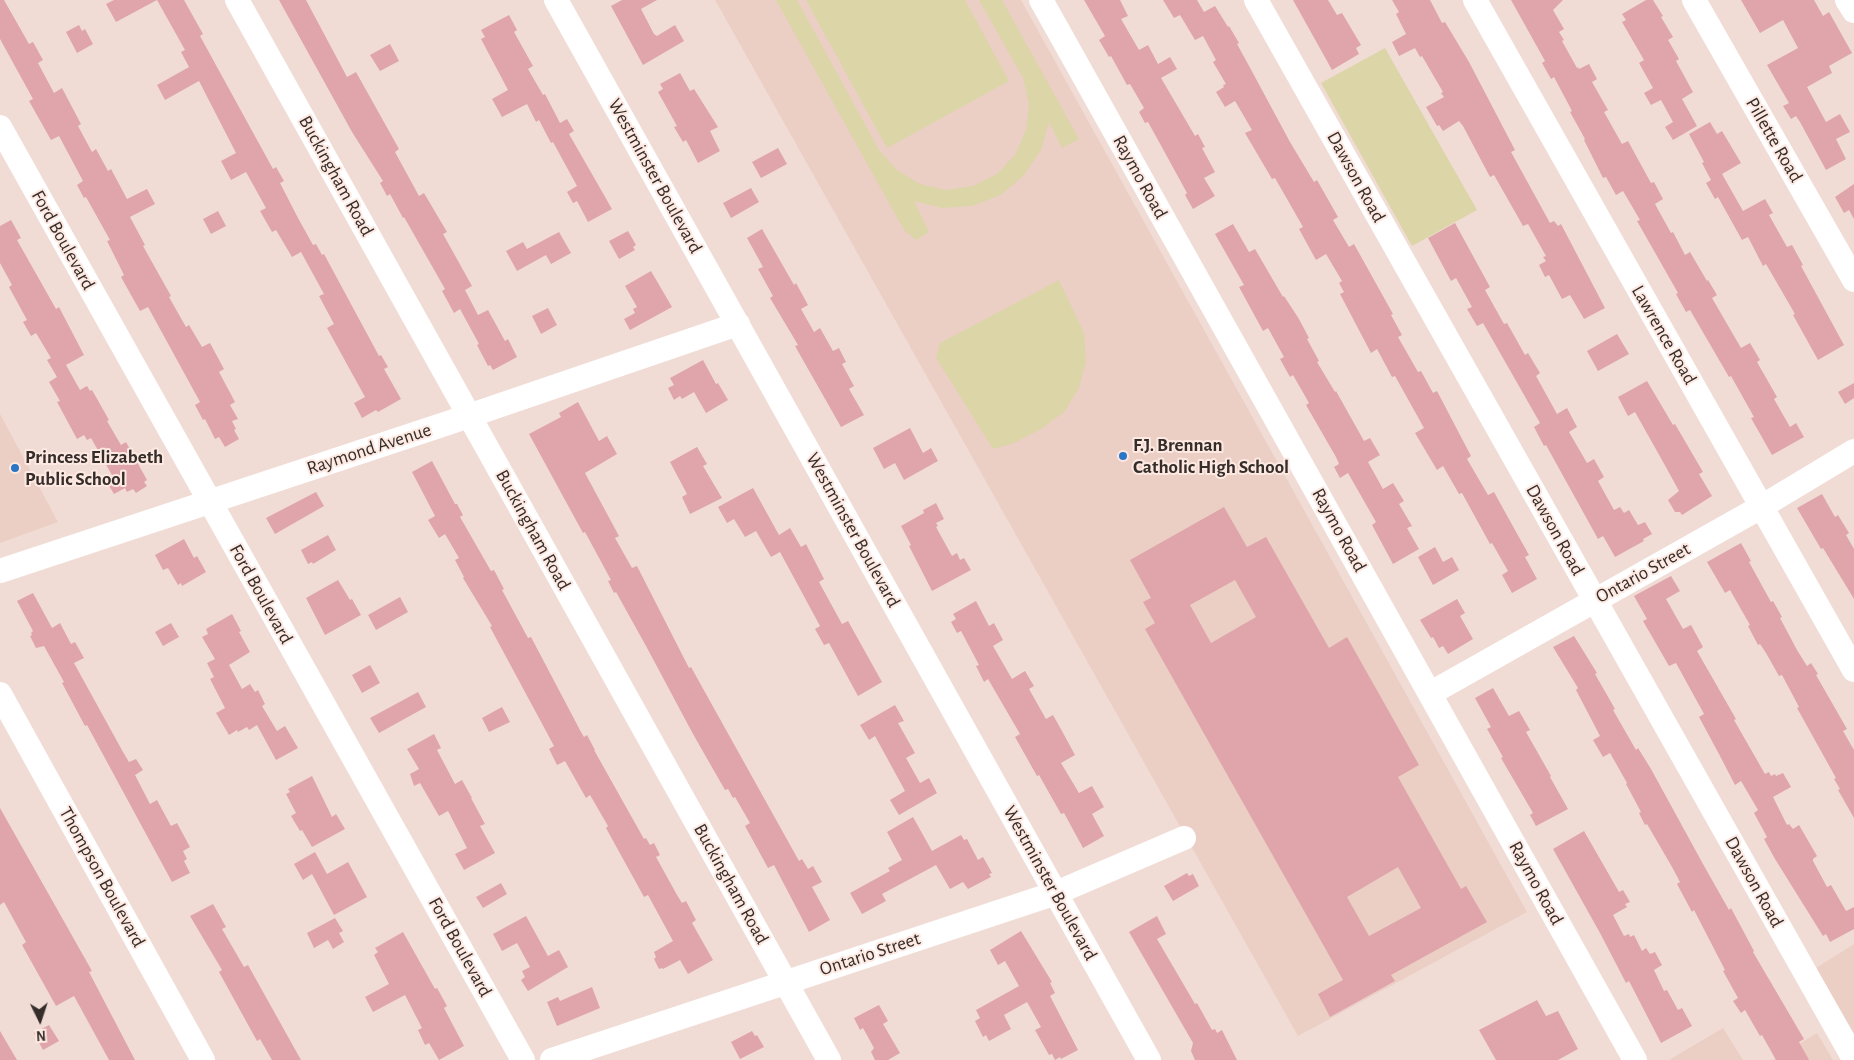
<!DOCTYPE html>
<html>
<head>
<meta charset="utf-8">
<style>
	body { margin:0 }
	#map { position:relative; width:1854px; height:1060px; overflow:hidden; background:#f0dcd5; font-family:"Alegreya Sans",sans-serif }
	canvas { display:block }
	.north { position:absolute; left:15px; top:995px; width:50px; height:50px; -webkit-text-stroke:4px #fee9e2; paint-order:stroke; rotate:176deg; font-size:14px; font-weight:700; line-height:20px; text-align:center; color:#342d2a }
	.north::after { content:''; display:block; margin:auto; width:18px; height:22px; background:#342d2a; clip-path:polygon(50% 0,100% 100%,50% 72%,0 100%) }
</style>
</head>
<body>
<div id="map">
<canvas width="1854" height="1060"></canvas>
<div class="north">N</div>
</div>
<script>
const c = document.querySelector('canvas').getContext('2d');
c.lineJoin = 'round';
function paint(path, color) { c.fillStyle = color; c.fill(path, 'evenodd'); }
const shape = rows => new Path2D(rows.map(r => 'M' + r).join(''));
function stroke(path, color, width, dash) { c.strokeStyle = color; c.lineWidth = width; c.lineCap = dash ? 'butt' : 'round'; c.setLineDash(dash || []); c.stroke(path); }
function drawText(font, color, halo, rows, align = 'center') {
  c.font = font + ' "Alegreya Sans",sans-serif'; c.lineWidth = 4; c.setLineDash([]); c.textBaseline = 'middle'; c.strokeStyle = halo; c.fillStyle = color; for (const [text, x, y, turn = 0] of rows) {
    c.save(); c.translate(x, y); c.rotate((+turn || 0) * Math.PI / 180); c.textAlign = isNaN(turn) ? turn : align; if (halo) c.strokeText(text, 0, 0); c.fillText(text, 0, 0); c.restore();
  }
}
paint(shape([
	[715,0,1021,0,1527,912,1298,1036],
	[0,414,58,522,0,543],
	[1854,944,1854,1033,1816,968],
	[1723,1028,1743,1060,1669,1060],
	[1817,1033,1833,1060,1773,1060]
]), '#ebcfc5');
paint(shape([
	[776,0,797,0,879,150,897,170,920,184,946,190,973,186,997,174,1015,155,1026,130,1029,104,1023,78,979,0,1002,0,1079,139,1062,148,1049,122,1041,150,1024,175,1001,195,972,206,942,208,914,201,929,232,916,240,904,230],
	[806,0,965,0,1009,81,887,148],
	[1385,48,1477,210,1412,246,1321,83],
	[1059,280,1084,333,1086,361,1079,388,1064,412,1041,429,1014,443,993,449,936,358,940,343]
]), '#dcd5a8');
paint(shape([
	[0,0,4,0,29,44,33,42,43,60,38,63,54,93,62,88,81,124,78,126,92,152,96,149,108,171,111,169,127,199,147,189,155,204,130,217,145,245,143,246,171,296,169,297,186,327,189,325,202,347,210,343,224,369,219,372,235,402,230,405,238,419,232,421,236,429,234,430,239,439,225,447,219,437,215,439,205,419,203,420,195,405,200,402,148,307,140,311,121,277,124,275,107,241,110,240,86,197,84,198,77,185,83,181,59,136,51,140,29,101,33,99,0,39],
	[114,0,157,0,116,22,106,4],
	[157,0,184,0,203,34,200,36,273,169,276,167,284,181,280,183,298,218,313,245,316,244,322,255,324,254,379,356,381,355,388,367,384,369,401,399,378,412,376,410,362,418,354,403,365,397,327,328,334,324,319,296,324,294,301,252,292,257,276,230,272,232,260,211,266,208,246,172,231,180,221,161,236,153,199,81,165,100,157,85,189,67,181,52,185,50],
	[279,0,306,0,347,77,356,72,399,149,395,152,419,196,424,193,447,232,443,234,472,286,465,290,478,315,488,310,505,341,508,339,517,357,493,370,490,365,488,366,477,345,479,344,460,309,454,313,442,291,445,289,404,217,403,218,390,194,387,196,380,183,383,181,352,132],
	[622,0,657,0,641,9,654,34,657,36,675,25,684,41,643,65,611,6],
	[1084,0,1120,0,1128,16,1121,19,1139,50,1148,45,1158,64,1170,57,1177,69,1161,78,1195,136,1198,134,1205,147,1202,148,1215,172,1204,178,1215,196,1193,209,1185,195,1187,193,1164,151,1148,122,1145,123,1139,112,1144,108,1130,84,1127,85,1111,56,1109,57,1099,40,1105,36],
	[1163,0,1197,0,1204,12,1215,6,1228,27,1229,26,1239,43,1237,44,1248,64,1290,142,1314,182,1317,180,1338,217,1333,220,1349,247,1354,244,1393,314,1391,315,1402,335,1398,337,1418,372,1421,371,1433,393,1437,391,1471,456,1467,459,1488,495,1494,492,1515,530,1529,555,1525,557,1537,579,1512,593,1502,575,1508,571,1492,543,1490,544,1462,493,1459,494,1443,466,1437,470,1415,433,1424,428,1395,376,1392,377,1377,349,1371,353,1340,294,1344,292,1339,283,1342,281,1326,254,1316,260,1299,229,1303,227,1275,178,1272,179,1245,133,1252,130,1235,101,1225,107,1216,92,1224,87,1223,85,1226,84,1213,62,1216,60,1203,36,1195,40,1180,15,1174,18],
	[1293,0,1328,0,1337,15,1342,13,1361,45,1356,48,1359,54,1332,70],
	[1392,0,1430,0,1442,23,1445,22,1469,62,1515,150,1511,152,1550,223,1554,221,1558,226,1561,224,1605,308,1584,319,1570,295,1562,299,1549,275,1545,277,1539,265,1546,261,1543,257,1546,256,1528,224,1523,226,1494,175,1490,177,1463,126,1459,121,1443,131,1439,125,1437,126,1426,107,1444,97,1441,93,1443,92,1422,56,1420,57,1415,48,1399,56,1392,42,1406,34,1396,14,1399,12],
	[1511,0,1563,0,1553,10,1564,29,1559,32,1564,40,1562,41,1577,68,1578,67,1579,69,1589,64,1597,79,1592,82,1608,110,1604,112,1622,144,1628,141,1651,183,1654,182,1663,199,1655,204,1671,233,1673,232,1685,255,1690,252,1707,281,1708,280,1717,295,1712,298,1741,348,1750,343,1760,360,1757,362,1777,397,1774,399,1790,427,1796,423,1804,437,1772,455,1751,418,1754,417,1731,376,1729,377,1690,310,1686,312,1676,294,1678,293,1637,221,1640,220,1623,191,1616,195,1606,177,1603,178,1584,140,1585,139,1570,112,1572,111,1554,77,1551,79,1542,63,1545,61],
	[1646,0,1653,0,1663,16,1661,17,1673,37,1668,40,1679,59,1676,61,1693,92,1682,99,1697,126,1673,140,1665,127,1673,122,1661,100,1651,105,1644,93,1653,88,1639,63,1644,60,1622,22,1626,20,1622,14],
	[1741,0,1814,0,1823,16,1829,12,1852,53,1829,66,1832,73,1807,87,1826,122,1840,114,1850,132,1836,139,1846,159,1826,170,1800,122,1796,116,1791,119,1783,106,1789,103,1767,65,1798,48,1783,20,1760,33],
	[509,15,517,30,514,32,533,66,528,69,543,95,545,94,560,123,567,119,574,131,569,134,612,209,588,222,577,201,573,203,567,192,577,186,553,142,551,143,539,120,536,122,527,104,502,117,492,99,508,90,481,39,485,37,481,30],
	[79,25,82,31,85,29,93,44,77,53,66,32],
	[390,44,399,61,380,71,370,55],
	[680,73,690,91,694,89,718,127,710,131,720,151,698,163,686,140,683,142,674,127,677,126,658,92,663,89,660,84],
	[1710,122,1717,134,1722,131,1741,163,1722,174,1743,211,1765,199,1773,213,1769,215,1787,247,1792,245,1803,265,1801,266,1844,345,1818,360,1793,315,1795,314,1766,264,1763,266,1748,237,1742,240,1718,197,1715,199,1706,183,1711,180,1702,163,1704,162,1689,134],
	[778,148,787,164,761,178,752,162],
	[1854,184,1854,219,1849,210,1844,213,1835,197],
	[751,188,759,202,731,218,723,203],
	[218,211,226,226,211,234,203,219],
	[11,220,21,238,17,240,56,309,59,307,84,355,66,365,80,390,87,386,90,391,92,390,109,420,107,421,121,445,126,442,147,480,144,482,147,486,136,493,133,489,127,492,125,488,114,494,106,481,113,477,91,438,87,440,84,435,77,439,57,402,60,401,49,382,57,377,47,360,51,358,36,333,31,336,23,322,27,320,9,287,12,285,0,263,0,226],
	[1455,223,1490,287,1485,290,1504,324,1507,323,1525,355,1528,353,1540,373,1536,376,1557,414,1567,408,1577,427,1569,432,1587,463,1594,459,1604,477,1598,481,1614,510,1620,507,1624,513,1629,510,1638,525,1645,522,1652,534,1643,539,1644,541,1615,557,1603,536,1598,539,1546,445,1544,446,1534,427,1540,423,1483,323,1477,326,1467,309,1472,307,1456,278,1451,281,1428,238],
	[1233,224,1249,252,1255,249,1283,297,1284,296,1299,319,1309,338,1307,339,1319,361,1317,362,1335,392,1336,391,1364,441,1370,438,1380,455,1368,462,1383,489,1393,483,1404,501,1399,504,1412,526,1407,528,1419,549,1393,564,1372,525,1376,522,1348,473,1340,478,1334,467,1339,464,1336,457,1306,405,1309,403,1293,375,1290,377,1280,359,1284,357,1268,328,1263,331,1239,287,1244,285,1215,234],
	[762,229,794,285,796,283,808,305,801,309,814,332,820,328,833,351,839,348,846,362,842,364,854,386,849,389,864,415,841,427,795,346,798,345,770,298,773,296,758,269,763,267,747,238],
	[628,231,636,245,633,247,635,250,619,259,609,241],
	[559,232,571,253,551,264,546,255,517,271,506,251,523,242,527,249],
	[651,271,672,307,630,330,624,319,635,313,633,309,637,307,625,286],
	[548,308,557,325,541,334,532,316],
	[1617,334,1629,354,1598,371,1587,351],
	[703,360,716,384,718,383,728,400,706,413,694,392,682,399,680,396,674,400,668,388,674,385,670,378],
	[1647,381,1673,425,1675,424,1703,472,1699,474,1712,496,1682,515,1680,512,1675,512,1668,500,1679,491,1667,469,1635,412,1628,416,1618,397],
	[1854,383,1854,398,1845,404,1838,392],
	[578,402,599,441,607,436,617,454,585,473,619,536,615,538,632,568,637,566,689,668,691,667,799,861,802,859,808,869,813,866,822,882,812,887,830,920,809,932,774,865,768,868,745,826,750,823,735,797,733,798,728,789,725,790,693,734,646,646,616,592,614,593,608,581,611,580,585,532,583,533,529,434,561,417,559,413],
	[910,428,923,453,931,448,938,461,904,480,895,463,884,469,873,448],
	[697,447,707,464,703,466,722,498,690,514,682,497,687,494,670,462],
	[432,461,455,504,457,504,463,515,460,517,491,571,494,570,504,589,502,590,528,638,531,637,581,732,584,737,587,735,595,750,594,750,644,839,646,838,650,845,654,843,660,855,656,857,677,895,682,903,686,901,696,920,692,923,713,960,688,974,680,960,663,969,662,968,659,969,654,959,656,957,654,952,673,941,648,895,644,897,606,828,608,826,590,795,586,798,565,761,557,765,549,749,554,746,490,627,492,626,463,578,464,577,455,560,459,558,445,534,439,538,428,520,435,516,412,472],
	[753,488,779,535,790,528,801,547,806,544,824,579,819,582,842,624,848,621,882,682,858,696,829,643,824,645,815,629,820,626,780,552,771,557,756,531,745,537,734,519,727,523,718,507],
	[316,492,324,506,275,534,266,518],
	[1822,494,1835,517,1838,515,1849,533,1846,535,1854,549,1854,599,1823,548,1821,549,1797,508],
	[936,503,944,519,936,523,938,526,936,527,952,556,957,553,960,560,964,558,971,570,932,591,909,546,911,545,901,526,924,513,923,510],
	[1224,507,1247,547,1266,537,1329,648,1347,637,1419,765,1398,777,1461,889,1466,886,1487,922,1391,975,1395,981,1330,1017,1318,994,1343,980,1145,629,1155,623,1143,602,1151,598,1130,560],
	[1235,580,1256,617,1211,643,1190,605],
	[1398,867,1421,908,1369,936,1347,897],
	[328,535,336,550,313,564,312,562,308,564,301,550],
	[184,539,194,558,197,556,206,572,182,586,181,583,178,585,168,568,163,570,155,555],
	[1741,543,1751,561,1749,562,1771,602,1773,601,1782,617,1780,618,1797,650,1807,666,1811,663,1818,674,1816,675,1847,729,1843,731,1854,750,1854,818,1838,790,1840,789,1834,779,1836,778,1797,708,1799,707,1782,675,1779,676,1766,653,1760,644,1758,645,1748,626,1750,625,1730,590,1725,593,1707,562],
	[1435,547,1443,562,1452,557,1459,570,1433,585,1418,557],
	[1671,576,1680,591,1666,599,1683,629,1691,625,1703,647,1697,651,1736,719,1734,720,1765,774,1769,772,1771,776,1775,774,1776,776,1783,773,1791,787,1773,797,1787,825,1789,824,1793,829,1799,825,1817,856,1813,859,1813,861,1827,887,1831,885,1846,911,1854,907,1854,929,1830,942,1826,934,1823,936,1775,859,1764,839,1767,837,1754,813,1758,810,1741,781,1735,785,1720,756,1699,717,1704,714,1676,663,1669,666,1643,621,1647,619,1634,596],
	[338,580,350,600,352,599,361,615,325,635,306,598],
	[33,593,52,628,60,623,71,644,75,642,84,658,74,663,123,752,129,762,136,759,143,770,135,775,150,804,157,800,171,826,177,823,190,847,183,851,187,859,184,861,190,873,172,882,87,725,85,726,62,683,64,682,44,646,36,648,30,636,32,635,31,633,33,631,17,601],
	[400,597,408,612,376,630,368,615],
	[1457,599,1465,613,1460,616,1473,639,1448,654,1443,646,1439,648,1433,637,1431,638,1420,620],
	[976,601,989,626,994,623,1003,640,993,646,1012,679,1025,671,1034,686,1029,689,1046,719,1053,715,1062,731,1075,755,1061,763,1079,793,1092,786,1104,807,1092,814,1104,836,1083,848,1064,813,1061,814,1039,775,1037,776,1015,737,1020,734,988,679,984,682,976,666,979,665,961,631,957,633,951,622,956,619,953,614],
	[232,614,241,631,239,632,250,652,229,665,242,689,250,684,255,692,258,690,265,704,262,706,277,731,285,726,298,748,276,760,257,725,249,730,247,727,238,732,237,730,229,735,216,713,225,708,210,679,214,677,207,663,215,659,202,637,208,634,206,629],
	[171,623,179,637,163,646,155,632],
	[1574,636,1597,673,1595,674,1615,709,1613,710,1636,750,1638,748,1651,769,1703,864,1729,910,1731,908,1754,951,1753,952,1804,1039,1799,1042,1809,1060,1776,1060,1762,1035,1760,1036,1745,1010,1741,1013,1733,1001,1738,998,1723,971,1725,970,1694,910,1692,912,1677,884,1680,882,1672,867,1647,824,1645,825,1639,813,1641,812,1626,784,1627,783,1610,753,1603,757,1593,740,1600,736,1576,690,1578,688,1553,647],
	[370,665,380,683,362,693,352,675],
	[1493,688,1509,716,1519,711,1530,730,1526,732,1551,776,1550,777,1568,809,1536,826,1530,815,1533,813,1501,758,1503,757,1487,729,1491,727,1475,698],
	[418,692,426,707,379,733,370,718],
	[895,705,904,721,898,723,915,753,906,758,920,783,929,778,937,793,899,815,890,800,905,791,875,736,869,740,860,725],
	[502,707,510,722,489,732,482,718],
	[434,734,441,748,437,750,455,784,462,780,472,798,471,798,485,824,480,826,495,853,464,870,455,854,467,848,448,811,439,816,420,783,414,786,410,774,419,769,407,749],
	[312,776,332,817,336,814,345,829,312,847,302,830,300,831,291,816,296,813,286,794,290,792,288,789],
	[0,808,92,971,89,972,135,1060,109,1060,74,996,56,1006,22,945,26,942,4,902,0,905],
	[913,817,932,851,961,835,964,840,967,839,978,860,983,857,992,873,989,874,991,877,968,889,963,882,950,889,936,865,882,894,886,901,862,914,850,893,890,871,888,868,902,860,887,832],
	[1584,831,1619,892,1623,890,1630,902,1625,904,1627,907,1613,915,1624,936,1629,934,1630,937,1634,935,1642,951,1646,948,1650,954,1655,952,1662,965,1654,970,1664,991,1667,990,1678,1010,1682,1008,1692,1026,1661,1043,1629,981,1626,983,1600,933,1553,849],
	[315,852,327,874,348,862,367,897,334,915,312,874,303,880,294,864],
	[1187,873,1189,876,1193,874,1199,886,1173,901,1164,886],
	[501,883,507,894,483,908,476,897],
	[213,904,226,927,222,929,244,967,248,965,301,1060,272,1060,260,1039,257,1041,219,972,222,970,190,916],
	[526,916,548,956,559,950,568,967,528,991,521,980,525,977,522,971,530,967,517,943,502,951,493,934],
	[1157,916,1166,934,1157,939,1195,1004,1197,1003,1212,1030,1215,1029,1217,1033,1222,1030,1237,1060,1195,1060,1191,1051,1193,1043,1129,932],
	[335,918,343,931,339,933,344,942,333,949,328,940,314,948,307,933],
	[1021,931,1052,982,1050,983,1055,993,1050,996,1078,1050,1061,1059,1060,1057,1055,1060,1052,1054,1049,1055,1035,1030,1041,1027,1027,1002,1004,1015,1011,1029,989,1041,986,1035,983,1037,975,1021,980,1018,976,1010,1019,986,1005,961,998,965,990,950],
	[403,932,435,989,437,988,447,1006,444,1008,464,1046,439,1060,429,1043,425,1045,418,1030,422,1028,405,995,373,1012,365,997,389,984,374,955,378,952,375,948],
	[592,987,600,1008,557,1026,547,1002,558,997,560,1001],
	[1537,1000,1546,1016,1558,1011,1578,1049,1558,1060,1496,1060,1479,1030],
	[879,1005,888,1021,883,1024,900,1053,888,1060,875,1060,871,1052,874,1048,863,1028,860,1030,854,1018],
	[49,1025,59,1041,43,1050,34,1033],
	[0,1031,17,1060,0,1060],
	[752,1031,755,1036,757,1035,764,1047,740,1059,731,1042]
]), '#dfa5ab');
stroke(shape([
	[237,0,829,1060],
	[556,0,1149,1060],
	[1041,0,1635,1060],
	[1256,0,1854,1059],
	[1475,0,1854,670],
	[1694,0,1854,280],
	[1847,0,1854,11],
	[0,127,523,1060],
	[0,571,448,423,738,324],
	[1431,693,1761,507,1854,451],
	[0,694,203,1060],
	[552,1060,1056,893,1184,838]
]), '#fff', 24);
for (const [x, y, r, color] of [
	[1123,456,5,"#2a75c5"],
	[15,468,5,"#2a75c5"]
]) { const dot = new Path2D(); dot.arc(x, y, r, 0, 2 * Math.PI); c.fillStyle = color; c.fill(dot); stroke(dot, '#fee9e2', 2); }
drawText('19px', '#342d2a', '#fee9e2', [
	["Pillette Road",1774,140,60],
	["Buckingham Road",336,176,61],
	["Westminster Boulevard",655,176,61],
	["Raymo Road",1140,177,61],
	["Dawson Road",1356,177,61],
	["Ford Boulevard",63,240,61],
	["Lawrence Road",1664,335,60],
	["Raymond Avenue",369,449,-18],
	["Buckingham Road",533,530,61],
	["Westminster Boulevard",853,530,61],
	["Raymo Road",1339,530,61],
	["Dawson Road",1555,530,61],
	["Ontario Street",1643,573,-29],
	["Ford Boulevard",261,594,61],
	["Thompson Boulevard",102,877,61],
	["Dawson Road",1754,882,61],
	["Westminster Boulevard",1050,883,61],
	["Raymo Road",1536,883,61],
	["Buckingham Road",731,884,61],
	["Ford Boulevard",460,947,61],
	["Ontario Street",870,954,-18]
]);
drawText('bold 19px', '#342d2a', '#fee9e2', [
	["F.J. Brennan",1133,445],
	["Catholic High School",1133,467],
	["Princess Elizabeth",25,457],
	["Public School",25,479]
], 'left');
</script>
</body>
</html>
